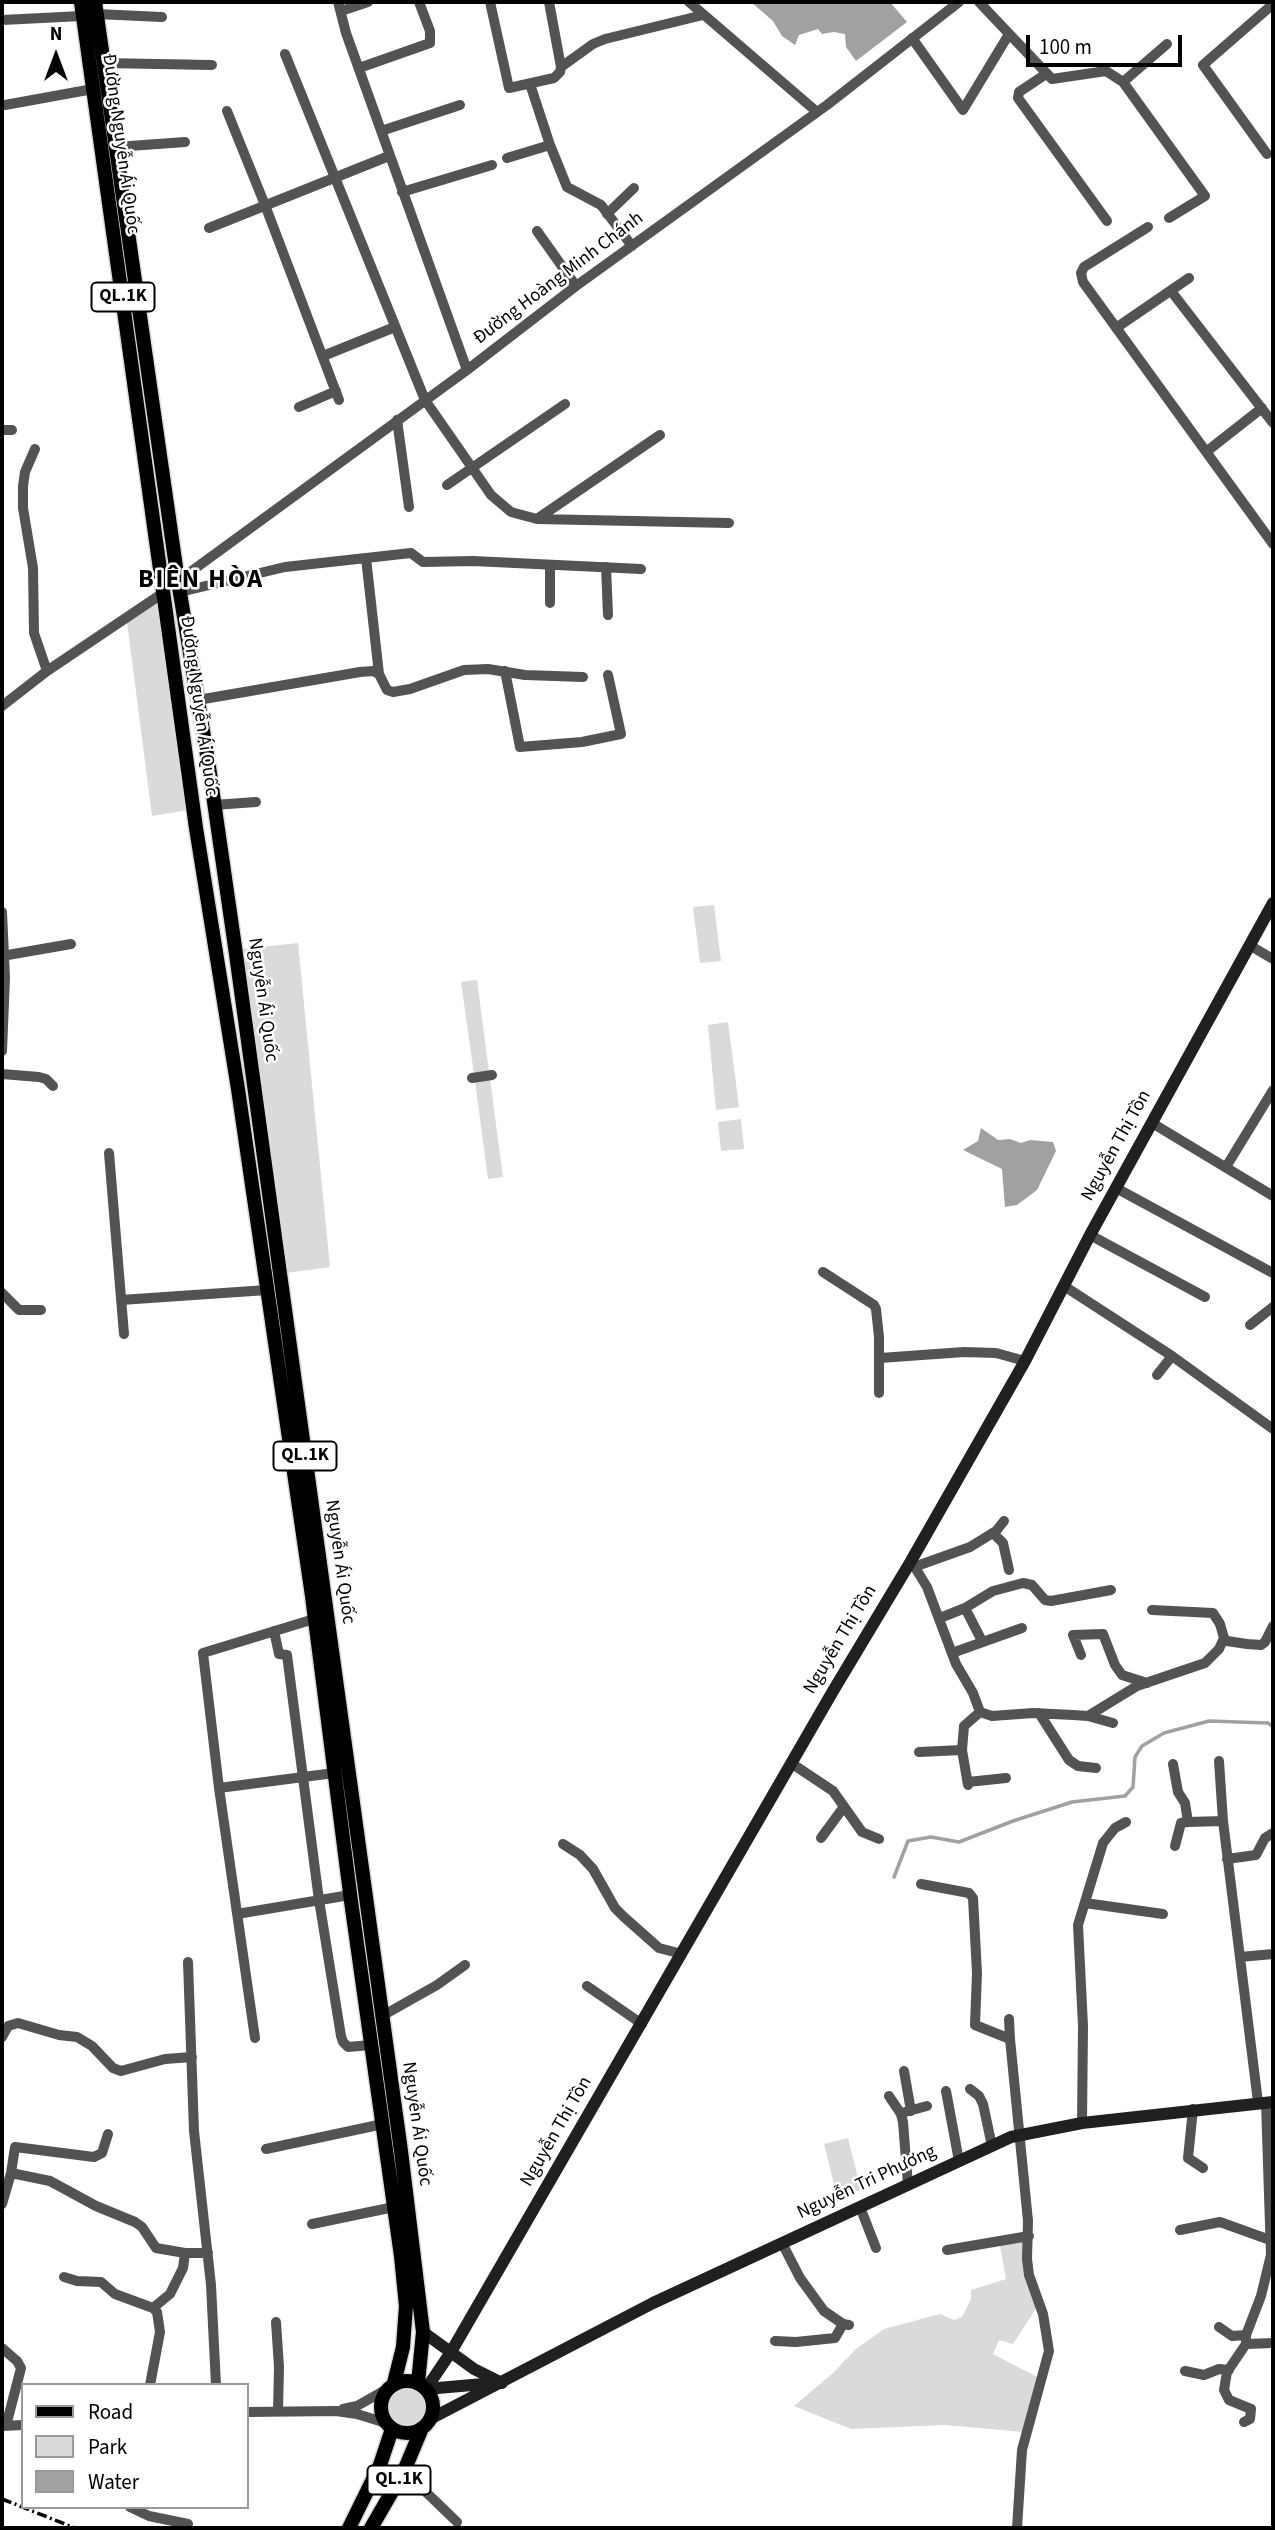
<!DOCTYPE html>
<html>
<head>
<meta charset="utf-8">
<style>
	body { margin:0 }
	#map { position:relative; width:1275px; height:2530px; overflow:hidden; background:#fff; font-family:"Source Sans 3",sans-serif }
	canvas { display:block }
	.frame { position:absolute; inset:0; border:4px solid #000; pointer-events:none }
	.legend { position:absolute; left:21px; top:2383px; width:228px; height:126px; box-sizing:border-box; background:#fff; border:2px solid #999; margin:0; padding:9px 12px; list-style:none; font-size:21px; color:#000 }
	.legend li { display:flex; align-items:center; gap:14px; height:35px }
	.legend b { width:35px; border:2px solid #999 }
	.north { position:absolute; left:21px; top:21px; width:70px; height:70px; -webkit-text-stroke:5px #fff; paint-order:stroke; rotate:0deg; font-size:19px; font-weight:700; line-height:28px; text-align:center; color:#000 }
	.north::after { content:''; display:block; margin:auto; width:24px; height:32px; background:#000; clip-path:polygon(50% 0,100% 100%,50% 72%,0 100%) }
	.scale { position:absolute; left:1026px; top:35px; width:156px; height:32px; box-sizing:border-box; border:4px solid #000; border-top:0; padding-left:9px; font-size:21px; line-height:24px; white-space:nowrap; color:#000; -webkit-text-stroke:5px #fff; paint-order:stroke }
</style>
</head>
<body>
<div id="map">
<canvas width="1275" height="2530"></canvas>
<div class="frame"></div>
<ul class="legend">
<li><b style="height:9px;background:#000"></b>Road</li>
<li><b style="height:19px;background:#dadada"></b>Park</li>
<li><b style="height:19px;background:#a1a1a1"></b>Water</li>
</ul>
<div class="north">N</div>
<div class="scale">100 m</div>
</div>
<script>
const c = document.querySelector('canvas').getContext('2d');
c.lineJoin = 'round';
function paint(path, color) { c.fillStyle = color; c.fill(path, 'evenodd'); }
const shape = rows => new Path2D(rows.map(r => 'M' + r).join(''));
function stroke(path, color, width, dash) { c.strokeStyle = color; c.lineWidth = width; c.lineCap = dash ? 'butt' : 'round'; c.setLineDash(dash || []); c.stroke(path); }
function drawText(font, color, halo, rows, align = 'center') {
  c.font = font + ' "Source Sans 3",sans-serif'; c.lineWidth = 5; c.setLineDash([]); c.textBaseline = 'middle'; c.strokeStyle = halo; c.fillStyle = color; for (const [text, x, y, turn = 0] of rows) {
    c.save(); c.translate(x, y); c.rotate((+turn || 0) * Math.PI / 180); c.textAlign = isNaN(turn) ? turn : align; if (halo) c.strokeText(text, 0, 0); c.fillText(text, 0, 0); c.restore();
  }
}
paint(shape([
	[158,600,188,810,152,816,127,622],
	[714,905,721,961,700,963,693,907],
	[298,943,330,1267,286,1273,242,949],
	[477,980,489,1072,474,1074,461,982],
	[728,1022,739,1107,716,1110,708,1025],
	[490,1079,503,1177,488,1179,475,1081],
	[741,1119,744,1149,721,1151,718,1122],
	[848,2138,861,2190,837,2196,824,2144],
	[1025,2241,1037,2307,1013,2344,999,2340,993,2354,1039,2378,1023,2432,945,2425,851,2429,794,2406,833,2373,856,2349,884,2329,940,2314,954,2320,962,2317,971,2299,971,2290,1006,2279,1000,2245],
	'387 2407a20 20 0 1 1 40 0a20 20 0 1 1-40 0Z'
]), '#dadada');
paint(shape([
	[751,2,890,2,907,22,856,61,846,47,845,34,834,32,822,34,818,29,799,35,795,45,782,36,773,21],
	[981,1128,998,1140,1010,1139,1021,1143,1030,1140,1053,1142,1056,1151,1037,1190,1017,1205,1005,1207,1002,1169,963,1150,978,1141]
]), '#a1a1a1');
stroke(shape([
	[894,1877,908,1841,931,1837,959,1842,1013,1821,1072,1802,1125,1796,1133,1787,1135,1757,1142,1746,1164,1733,1209,1721,1268,1723,1273,1727]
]), '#a1a1a1', 3.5);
const primary = shape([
	[81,2,196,828,238,1089,312,1596,351,1901,401,2256,406,2306,403,2347,394,2383],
	[95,2,178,581,209,767,235,947,401,2151,423,2332,418,2383],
	'381 2407a26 26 0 1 1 52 0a26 26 0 1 1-52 0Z',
	[349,2528,380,2465,392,2429],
	[371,2528,404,2471,422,2428]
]);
stroke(primary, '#dbdbdb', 17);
stroke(shape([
	[338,2,346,33,467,370],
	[490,2,509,88,554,78,560,72,561,67,549,2],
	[689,2,817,112],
	[979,2,1052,79,1106,71,1123,82,1205,196,1169,218],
	[341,11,368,2],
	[96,14,162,17],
	[2,20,82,16],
	[912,38,963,110,1009,34],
	[285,54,425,400,491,495,511,512,537,519,729,523],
	[103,63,212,65],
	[561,67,593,44,605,39,703,15],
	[359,68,430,43,430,31,419,2],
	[1046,74,1019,92,1018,98,1107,221],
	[1123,82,1167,44],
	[530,84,550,145,567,187,601,205,632,246],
	[5,105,93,89],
	[227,111,265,205,339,400],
	[381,131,460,105],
	[116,147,185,142],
	[1267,154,1203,65,1273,4],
	[507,158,550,145],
	[402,192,492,165],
	[607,214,634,188],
	[1148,227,1084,267,1081,273,1083,282,1273,544],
	[209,228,389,156],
	[537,231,576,286],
	[1171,291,1273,423],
	[1116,328,1189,278],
	[323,356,395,327],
	[299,407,336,391],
	[397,420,409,507],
	[2,430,12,430],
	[35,449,25,472,23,486,23,508,33,568,34,633,47,671],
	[1206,452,1262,408],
	[447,485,565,404],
	[537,519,660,435],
	[366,558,379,674,387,690,393,692,410,689,464,670,488,669,525,675,583,677],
	[550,566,550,603],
	[606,567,608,615],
	[178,581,467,370,576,286,827,105,959,2],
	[180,592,285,567,411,553,423,562,473,561,641,569],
	[505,671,520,747,582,742,621,734,608,675],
	[198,700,360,672,373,671,379,674],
	[2,706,47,671,163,593],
	[214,805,256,802],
	[2,912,5,978,2,1051],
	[1249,945,1273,959],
	[2,956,71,944],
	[2,1074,39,1077,46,1079,53,1086],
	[472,1078,492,1075],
	[1152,1123,1273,1196],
	[109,1153,124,1334],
	[1226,1167,1273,1090],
	[1116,1188,1273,1273],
	[1090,1235,1205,1297],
	[823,1272,874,1305,876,1309,879,1337,879,1393],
	[1064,1286,1172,1356,1273,1429],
	[2,1293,19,1310,41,1310],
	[121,1300,267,1290],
	[1250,1325,1273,1307],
	[880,1358,964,1352,996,1353,1025,1361],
	[1157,1375,1172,1356],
	[993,1533,1003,1543,1009,1570],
	[911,1561,927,1587,956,1664,973,1693,980,1712,992,1716,1033,1713,1073,1715,1088,1716,1113,1723],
	[914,1567,970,1547,996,1531,1004,1521],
	[965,1608,982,1641],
	[1152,1610,1213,1613,1220,1624,1224,1638,1227,1641,1247,1644,1261,1645,1265,1642,1273,1626],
	[940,1618,965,1608,993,1591,1023,1583,1032,1585,1045,1600,1051,1601,1111,1590],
	[274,1631,279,1654,287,1655,319,1900,341,2036,343,2042,348,2047,371,2045],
	[952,1653,1022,1628],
	[1081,1655,1073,1635,1103,1634,1115,1665,1122,1675,1147,1683],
	[1039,1713,1069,1760,1078,1766,1096,1768],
	[1088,1716,1137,1686,1205,1663,1219,1649,1224,1638],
	[962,1750,968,1785],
	[919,1752,962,1750,964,1726,980,1712],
	[1219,1761,1223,1821,1258,2102],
	[791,1763,833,1791,862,1832,879,1839],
	[1173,1764,1178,1792,1185,1803,1188,1822,1223,1821],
	[968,1782,1006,1778],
	[219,1788,334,1773],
	[821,1838,843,1808],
	[563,1844,580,1855,593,1869,615,1908,624,1917,659,1948,682,1954],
	[1175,1846,1181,1823,1188,1822],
	[1227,1859,1256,1855,1265,1838,1273,1833],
	[921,1884,969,1893,973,1898,977,1973,975,2025,1010,2039,1028,2221,1027,2259,1029,2275,1043,2314,1049,2351,1022,2450,1017,2528],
	[1085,1903,1163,1914],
	[237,1914,350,1895],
	[1240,1957,1273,1954],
	[188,1962,194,2131,211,2285,216,2385],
	[587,1986,642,2024],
	[382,2016,437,1985,465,1965],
	[1009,2019,1010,2039],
	[2,2037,8,2026,18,2023,59,2035,77,2037,92,2046,113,2068,121,2071,165,2059,192,2057],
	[255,2038,219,1788,203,1653,314,1619],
	[904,2071,911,2111],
	[970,2089,979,2096,983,2104,992,2146],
	[946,2091,959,2161],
	[889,2096,901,2114,903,2122,908,2185],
	[1193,2109,1188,2158,1203,2168],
	[905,2112,927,2106],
	[1082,2123,1083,2026,1078,1925,1103,1843,1115,1828,1126,1822],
	[108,2134,102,2153,94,2157,15,2147,11,2173,50,2181,96,2206,135,2222,142,2227,156,2248,185,2253,208,2253],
	[266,2149,383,2124],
	[2,2204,11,2173],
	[860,2207,876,2248],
	[312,2224,394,2207],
	[1180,2230,1220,2222,1270,2240],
	[782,2243,800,2278,824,2311,843,2324,849,2325],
	[947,2250,1029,2236],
	[64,2277,77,2281,101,2282,115,2294,153,2308,157,2312,160,2332,150,2385],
	[153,2308,170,2294,183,2268,185,2253],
	[276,2322,279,2367,278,2411],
	[1219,2327,1232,2336,1246,2335],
	[775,2341,796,2342,835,2338,843,2324],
	[1246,2344,1246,2335,1261,2296,1271,2255,1266,2103],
	[2,2348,17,2361,21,2368,6,2426],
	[1185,2371,1204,2375,1219,2369,1229,2370],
	[343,2409,357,2406,387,2389],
	[247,2412,336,2411,357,2414,386,2423],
	[1244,2422,1250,2419,1251,2409,1229,2400,1224,2390,1227,2372,1246,2344,1273,2343],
	[2,2426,23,2425],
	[404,2471,457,2522],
	[130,2507,149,2516,188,2524]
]), '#535353', 10);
stroke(shape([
	[423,2332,474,2369,502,2383],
	[426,2389,451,2352,833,1691,911,1561,1025,1361,1090,1235,1273,903],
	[426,2389,495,2383],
	[430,2419,653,2303,1011,2137,1082,2123,1273,2102]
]), '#202020', 12);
stroke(primary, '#000', 14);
stroke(shape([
	[2,2499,75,2528]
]), '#000', 3.5, [10, 3.5, 2, 3.5]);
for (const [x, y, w] of [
	[123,297,63],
	[305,1456,63],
	[399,2480,63]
]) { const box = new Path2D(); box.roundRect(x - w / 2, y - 14.5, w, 29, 5); c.fillStyle = '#fff'; c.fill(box); stroke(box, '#000', 2); }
drawText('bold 18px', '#000', null, [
	["QL.1K",123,297],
	["QL.1K",305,1456],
	["QL.1K",399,2480]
]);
drawText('19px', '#000', '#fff', [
	["Đường Nguyễn Ái Quốc",120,144,82],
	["Đường Hoàng Minh Chánh",559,279,-37],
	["Đường Nguyễn Ái Quốc",198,706,82],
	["Nguyễn Ái Quốc",262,1000,82],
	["Nguyễn Thị Tồn",1117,1146,-61],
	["Nguyễn Ái Quốc",339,1562,82],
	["Nguyễn Thị Tồn",841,1640,-59],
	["Nguyễn Ái Quốc",416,2124,82],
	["Nguyễn Thị Tồn",557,2132,-60],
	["Nguyễn Tri Phương",867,2183,-25]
]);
c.letterSpacing = '2px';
drawText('bold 26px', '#000', '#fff', [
	["BIÊN HÒA",201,581]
]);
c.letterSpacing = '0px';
</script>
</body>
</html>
